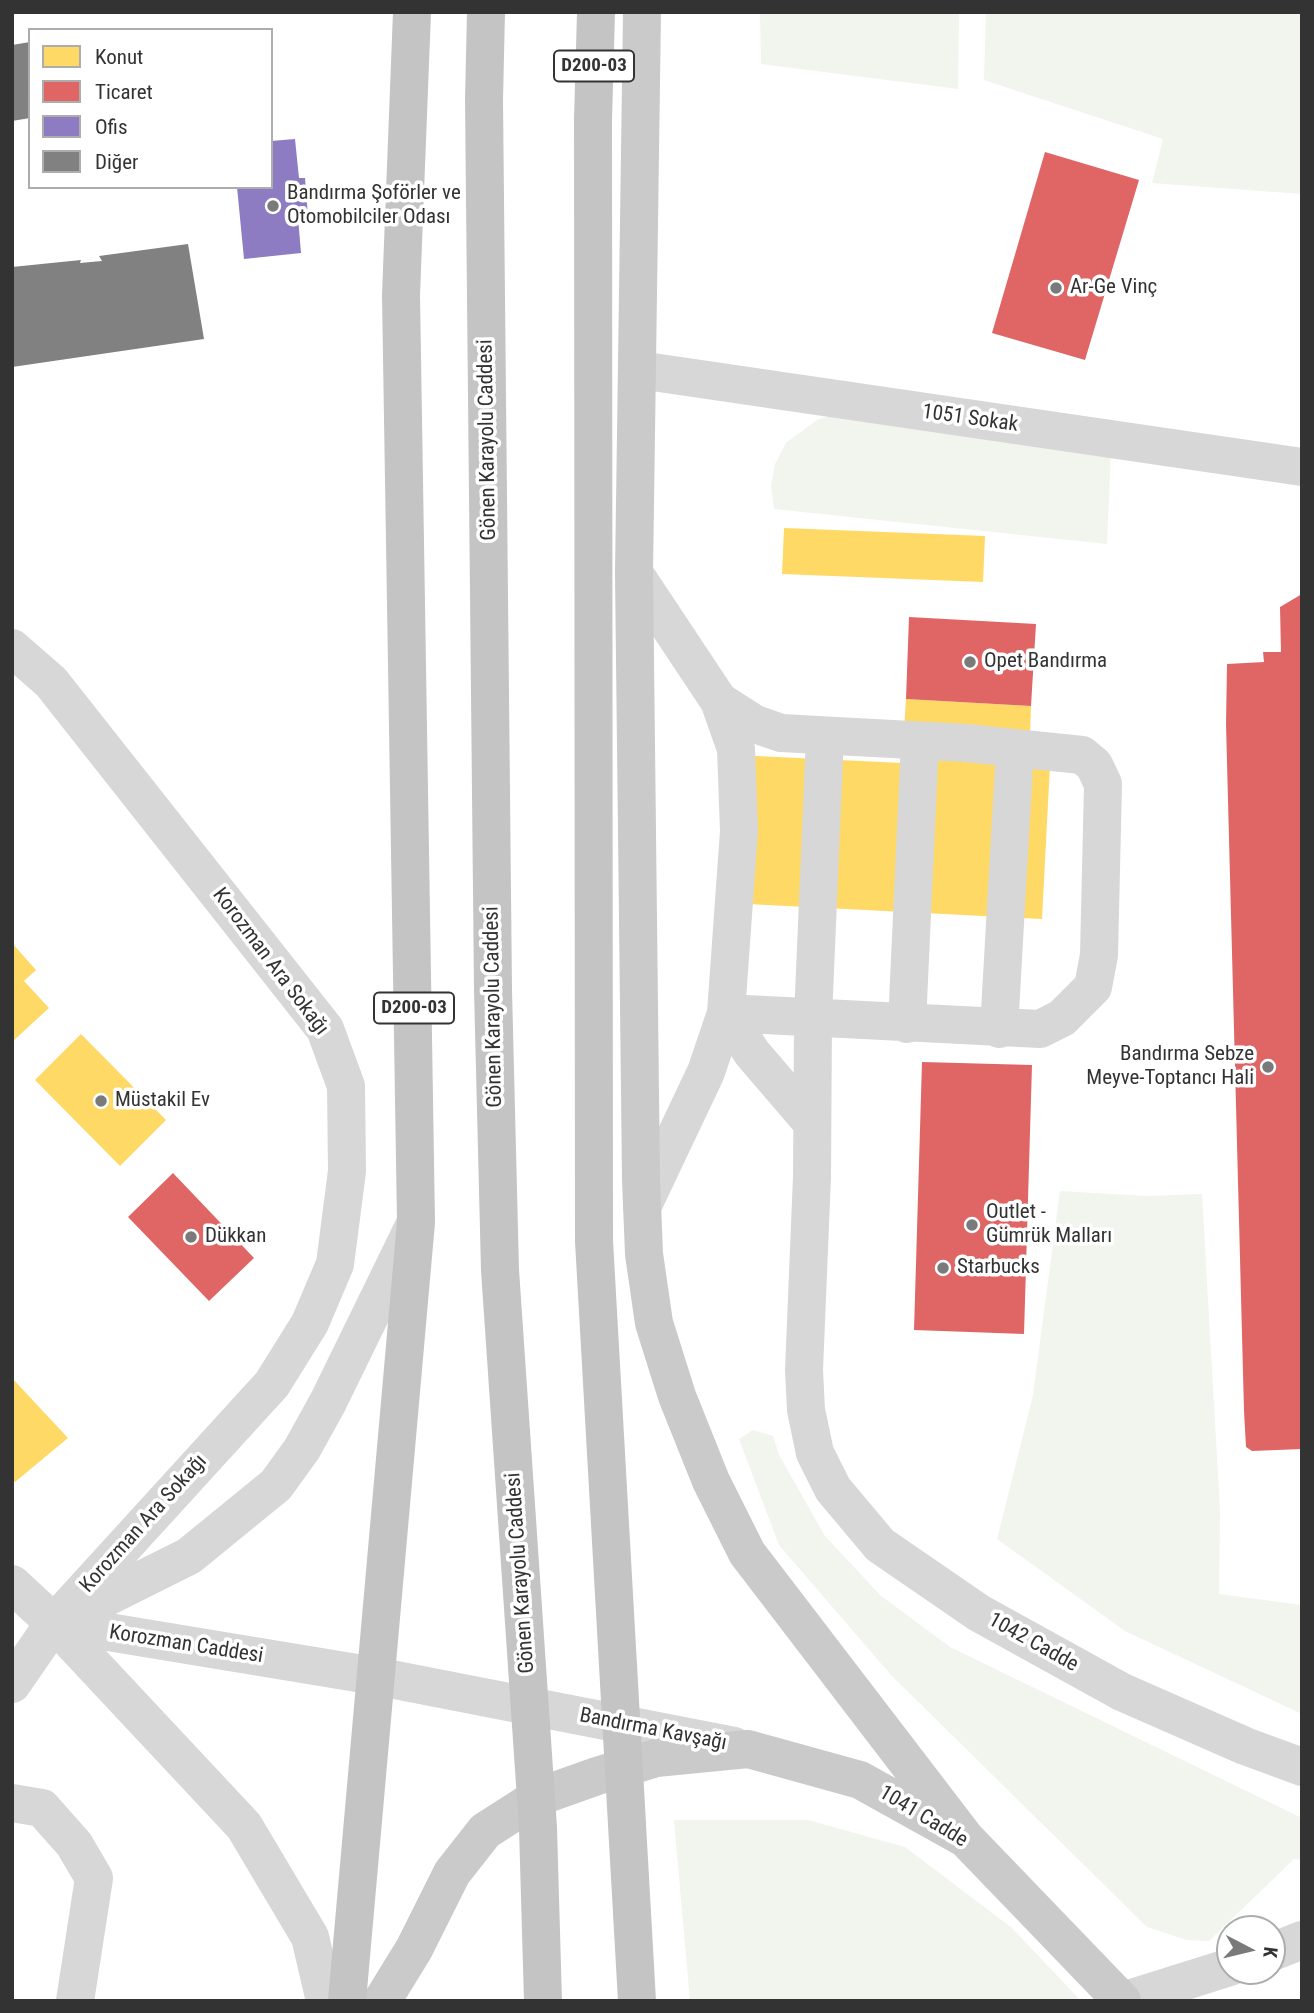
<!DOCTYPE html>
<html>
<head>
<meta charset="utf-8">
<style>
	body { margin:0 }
	#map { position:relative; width:1314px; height:2013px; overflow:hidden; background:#fff; font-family:"Roboto Condensed",sans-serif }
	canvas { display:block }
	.frame { position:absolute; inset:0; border:14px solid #333; pointer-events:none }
	.legend { position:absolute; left:28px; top:28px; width:245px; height:161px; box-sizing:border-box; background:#fff; border:2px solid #adadad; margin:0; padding:9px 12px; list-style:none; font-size:21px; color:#333 }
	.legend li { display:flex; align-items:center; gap:14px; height:35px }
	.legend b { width:35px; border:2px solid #adadad }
	.north { position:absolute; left:1216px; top:1915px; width:70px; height:70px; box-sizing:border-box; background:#fff; border:2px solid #adadad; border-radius:50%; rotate:97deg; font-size:19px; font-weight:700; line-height:28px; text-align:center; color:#333 }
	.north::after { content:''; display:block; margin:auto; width:24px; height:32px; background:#7a7a7a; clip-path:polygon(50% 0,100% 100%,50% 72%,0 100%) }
</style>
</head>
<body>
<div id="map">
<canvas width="1314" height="2013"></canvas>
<div class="frame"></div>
<ul class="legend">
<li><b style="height:19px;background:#ffd966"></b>Konut</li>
<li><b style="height:19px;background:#e06666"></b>Ticaret</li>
<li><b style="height:19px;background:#8e7cc3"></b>Ofis</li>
<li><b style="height:19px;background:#818181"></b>Diğer</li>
</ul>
<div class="north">K</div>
</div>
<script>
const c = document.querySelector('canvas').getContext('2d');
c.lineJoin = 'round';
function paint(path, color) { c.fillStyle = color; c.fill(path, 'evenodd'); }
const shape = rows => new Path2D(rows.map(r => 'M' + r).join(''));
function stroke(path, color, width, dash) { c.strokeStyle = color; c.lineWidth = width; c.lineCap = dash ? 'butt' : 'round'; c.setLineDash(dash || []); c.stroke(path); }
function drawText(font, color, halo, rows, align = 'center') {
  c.font = font + ' "Roboto Condensed",sans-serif'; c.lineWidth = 7; c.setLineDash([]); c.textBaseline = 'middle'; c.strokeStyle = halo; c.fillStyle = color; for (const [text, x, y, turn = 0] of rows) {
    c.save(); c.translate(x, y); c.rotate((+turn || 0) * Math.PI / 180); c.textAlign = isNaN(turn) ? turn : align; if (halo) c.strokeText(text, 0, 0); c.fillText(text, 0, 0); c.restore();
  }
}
paint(shape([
	[760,12,959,12,958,89,761,64],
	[986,12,1302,12,1302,194,1152,183,1163,139,984,80],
	[836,414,1111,449,1107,544,774,509,771,486,775,464,786,443,817,420],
	[1060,1191,1146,1196,1202,1194,1220,1510,1219,1594,1302,1605,1302,1714,1125,1631,997,1539,1033,1395],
	[753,1430,773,1436,779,1455,825,1536,880,1595,950,1647,1302,1818,1302,1860,1294,1859,1209,1941,1187,1940,1147,1927,891,1675,779,1545,739,1439],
	[674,1820,808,1820,905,1847,1012,1928,1081,2001,690,2001]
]), '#f1f5ed');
paint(shape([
	[784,528,985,536,983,582,782,574],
	[906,699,1031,706,1029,764,1050,765,1042,919,728,903,736,755,902,763],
	[12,943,36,970,24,981,49,1008,12,1042],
	[81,1034,166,1120,120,1166,35,1080],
	[12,1378,68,1438,15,1482,12,1480]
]), '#ffd966');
paint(shape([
	[1045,152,1139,180,1085,360,992,333],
	[1302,594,1302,1449,1252,1451,1246,1447,1244,1411,1226,724,1227,664,1264,662,1263,652,1281,652,1280,607],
	[909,617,1036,624,1031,706,906,699],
	[922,1062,1032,1065,1024,1334,914,1330],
	[173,1173,254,1258,209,1301,128,1217]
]), '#e06666');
paint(shape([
	[295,139,299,178,305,178,308,216,298,217,301,253,244,259,237,187,271,187,271,141]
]), '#8e7cc3');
paint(shape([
	[30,42,30,118,12,121,12,45],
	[188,244,204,339,12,367,12,267,81,260,80,263,102,261,99,256]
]), '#818181');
stroke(shape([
	[639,370,1302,467],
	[634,573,719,701,736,749,739,831,726,1013,752,1053,812,1123],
	[12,648,51,682,325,1029,346,1086,347,1171,335,1264,310,1323,272,1384,54,1623,12,1684],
	[825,736,813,1018,812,1177,804,1370,806,1410,815,1453,833,1489,880,1545,979,1613,1122,1692,1245,1746,1302,1767],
	[907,1024,920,741],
	[999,1029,1015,748],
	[642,1207,706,1072,726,1013,1040,1029,1062,1018,1093,987,1099,955,1103,784,1094,765,1082,755,966,743,781,733,755,724,719,701],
	[12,1584,54,1623,244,1826,310,1937,325,2001],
	[73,1614,189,1556,276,1485,302,1449,328,1402,415,1224],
	[54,1623,375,1676,734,1746],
	[12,1803,42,1808,74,1844,94,1878,75,2001],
	[1272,1952,1302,1940],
	[1122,2001,1230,1967]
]), '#d7d7d7', 38);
stroke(shape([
	[642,12,634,573,641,1179,644,1254,654,1323,677,1396,711,1481,747,1553,966,1839],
	[382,2001,414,1949,452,1873,485,1831,538,1797,597,1776,656,1758,748,1749,860,1780,966,1839,1122,2001]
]), '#cacaca', 38);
stroke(shape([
	[484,100,486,12],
	[593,120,596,12],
	[347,2001,416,1222,401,295,412,12]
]), '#c4c4c4', 38);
stroke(shape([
	[484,100,493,990,500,1270,538,1828,543,2001],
	[593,120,594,1241,637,2001]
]), '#c4c4c4', 38);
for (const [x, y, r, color] of [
	[273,206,7,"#7a7a7a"],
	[1056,288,7,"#7a7a7a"],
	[970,662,7,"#7a7a7a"],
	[1268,1067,7,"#7a7a7a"],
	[101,1101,7,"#7a7a7a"],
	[972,1225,7,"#7a7a7a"],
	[191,1237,7,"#7a7a7a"],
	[943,1268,7,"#7a7a7a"]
]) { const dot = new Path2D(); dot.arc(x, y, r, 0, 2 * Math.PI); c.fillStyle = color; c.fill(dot); stroke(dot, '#fff', 2.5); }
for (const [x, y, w] of [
	[594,66,80],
	[414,1008,80]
]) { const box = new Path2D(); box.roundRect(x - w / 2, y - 15.5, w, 31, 5); c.fillStyle = '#fff'; c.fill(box); stroke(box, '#333', 2); }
drawText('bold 19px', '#333', null, [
	["D200-03",594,66],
	["D200-03",414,1008]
]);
drawText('21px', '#333', '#fff', [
	["Bandırma Şoförler ve",287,194],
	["Otomobilciler Odası",287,218],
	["Ar-Ge Vinç",1070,288],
	["Opet Bandırma",984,662],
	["Bandırma Sebze",1254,1055,"right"],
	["Meyve-Toptancı Hali",1254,1079,"right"],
	["Müstakil Ev",115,1101],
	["Outlet -",986,1213],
	["Gümrük Malları",986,1237],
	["Dükkan",205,1237],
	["Starbucks",957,1268]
], 'left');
drawText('21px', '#333', '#fff', [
	["1051 Sokak",970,419,8],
	["Gönen Karayolu Caddesi",488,440,-91],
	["Korozman Ara Sokağı",270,962,53],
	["Gönen Karayolu Caddesi",494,1007,-91],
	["Korozman Ara Sokağı",144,1524,-48],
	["Gönen Karayolu Caddesi",521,1573,-94],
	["1042 Cadde",1033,1643,29],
	["Korozman Caddesi",186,1645,9],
	["Bandırma Kavşağı",653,1730,11],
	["1041 Cadde",923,1817,31]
]);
</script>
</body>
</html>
